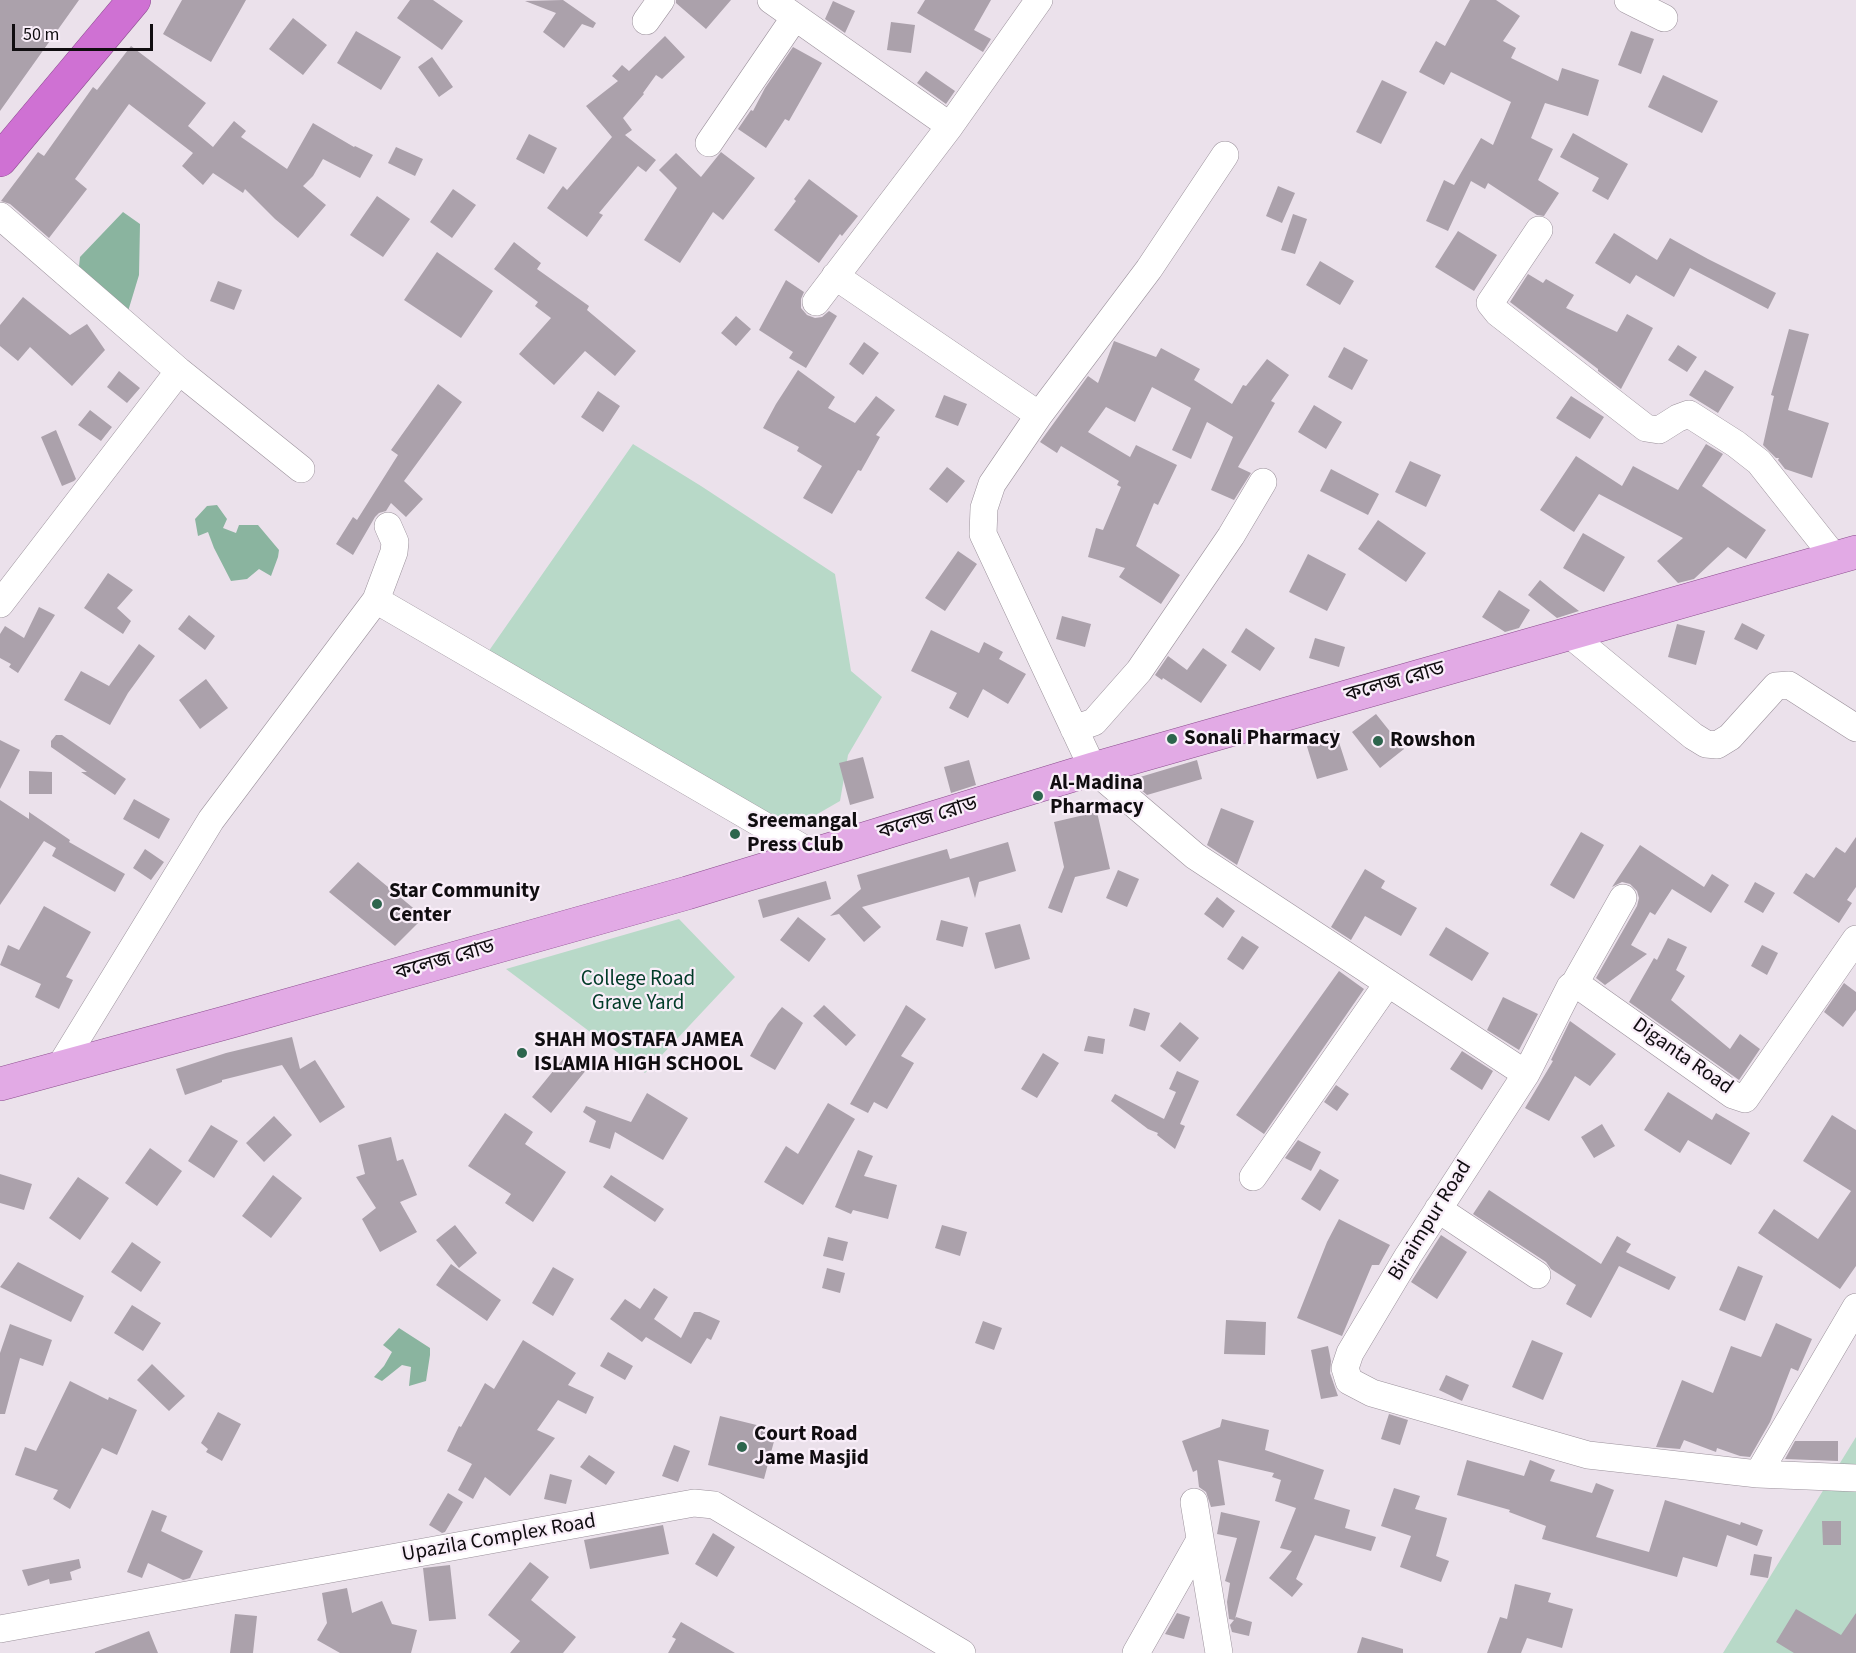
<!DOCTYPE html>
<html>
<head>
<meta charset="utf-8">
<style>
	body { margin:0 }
	#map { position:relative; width:1856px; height:1653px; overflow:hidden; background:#ebe1eb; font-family:"Source Sans 3",sans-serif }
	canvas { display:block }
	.scale { position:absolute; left:12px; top:24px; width:141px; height:27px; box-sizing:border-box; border:3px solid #100d10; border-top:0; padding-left:8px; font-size:18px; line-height:21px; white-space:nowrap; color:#100d10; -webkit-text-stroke:4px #f9eef9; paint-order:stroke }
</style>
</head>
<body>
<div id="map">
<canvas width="1856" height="1653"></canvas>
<div class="scale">50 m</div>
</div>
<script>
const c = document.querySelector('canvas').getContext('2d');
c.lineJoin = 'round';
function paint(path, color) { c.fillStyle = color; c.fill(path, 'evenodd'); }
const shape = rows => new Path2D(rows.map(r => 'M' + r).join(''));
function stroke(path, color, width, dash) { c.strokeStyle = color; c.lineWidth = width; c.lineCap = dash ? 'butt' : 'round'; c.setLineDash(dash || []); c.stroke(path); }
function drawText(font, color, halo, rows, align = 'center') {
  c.font = font + ' "Source Sans 3","Noto Sans Bengali",sans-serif'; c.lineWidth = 4.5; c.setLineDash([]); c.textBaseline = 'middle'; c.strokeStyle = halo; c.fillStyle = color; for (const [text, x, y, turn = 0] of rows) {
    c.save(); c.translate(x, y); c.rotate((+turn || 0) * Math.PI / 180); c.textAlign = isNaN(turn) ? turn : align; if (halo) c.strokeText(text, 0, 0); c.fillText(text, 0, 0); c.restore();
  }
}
paint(shape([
	[633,444,701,486,835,574,851,671,882,697,848,755,840,801,781,835,486,655],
	[679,919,735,977,645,1073,506,969],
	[1856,1437,1856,1653,1723,1653]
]), '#b8d9c8');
paint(shape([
	[123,212,140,224,139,275,126,318,78,276,80,257],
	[217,505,227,519,223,528,236,533,239,525,258,525,279,550,278,557,271,576,259,569,247,579,231,581,214,548,208,532,198,536,195,519,207,506],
	[399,1328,430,1348,430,1355,426,1381,409,1386,411,1367,402,1365,382,1381,374,1377,384,1366,392,1352,383,1345]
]), '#8ab49f');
paint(shape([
	[0,0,79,0,0,111],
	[182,0,246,0,211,62,163,34],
	[410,0,433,0,463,21,442,50,397,18],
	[563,0,596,23,593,28,582,24,564,48,543,32,556,13,525,1],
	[676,0,731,0,706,29,676,3],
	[925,0,991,0,974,30,991,39,983,52,917,13],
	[1470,0,1496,0,1520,16,1503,41,1516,48,1511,58,1558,81,1562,68,1599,80,1588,116,1545,103,1531,138,1553,149,1538,180,1559,193,1544,216,1537,215,1488,183,1485,189,1471,181,1448,231,1426,221,1444,180,1454,185,1481,138,1493,145,1511,102,1451,72,1444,85,1419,72,1436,41,1445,46],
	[833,1,855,11,845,33,825,19],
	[293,18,327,45,303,75,269,49],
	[891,22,915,25,911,53,887,50],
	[356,31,401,57,381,90,337,63],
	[1631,31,1654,39,1641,74,1618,65],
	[665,36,685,57,662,79,656,75,643,93,644,94,623,118,632,130,625,135,656,160,646,172,638,166,599,213,603,215,587,237,547,208,563,186,567,190,612,137,586,106,618,81,612,76,622,65,629,71],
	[131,46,206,103,188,126,213,147,234,121,246,131,241,137,287,169,313,123,354,147,355,146,373,155,360,178,323,159,313,176,303,186,326,205,298,238,275,219,245,189,243,193,213,173,203,185,182,166,193,153,129,104,75,179,87,189,49,238,10,204,1,201,38,152,44,156,93,87,97,90],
	[793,47,822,63,789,121,785,119,766,148,738,129,751,110,753,111,765,88],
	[432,57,453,87,439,97,418,67],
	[926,71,955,91,946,104,917,83],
	[1663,75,1718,101,1702,133,1648,107],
	[1382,80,1407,92,1381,144,1356,132],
	[1573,133,1628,164,1608,200,1592,191,1599,178,1560,157],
	[529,134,557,148,544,174,516,159],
	[396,147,423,159,415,176,388,163],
	[721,152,755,178,723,220,713,212,680,263,644,240,677,188,659,170,676,153,701,177],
	[809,179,858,216,842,236,840,234,819,263,774,230,796,201,794,199],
	[1278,186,1295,193,1282,223,1266,216],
	[453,189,476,205,452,238,430,222],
	[377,196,410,219,383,257,350,235],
	[1293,214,1307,219,1295,254,1281,250],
	[1458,231,1497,255,1474,291,1435,267],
	[1614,233,1657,260,1670,238,1708,259,1776,293,1768,309,1690,268,1674,297,1636,275,1630,284,1595,263],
	[514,242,541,263,537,269,589,306,587,310,636,351,615,376,585,351,554,385,519,354,551,318,535,306,538,302,494,269],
	[437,252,493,291,461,338,404,300],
	[1320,261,1354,281,1340,305,1306,285],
	[1528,274,1543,283,1546,279,1574,295,1566,308,1617,332,1627,314,1653,328,1621,389,1598,371,1598,369,1510,302],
	[786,280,804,292,801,299,801,308,807,315,815,318,822,317,829,311,837,316,806,368,789,358,793,352,759,330],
	[218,281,242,290,234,310,210,301],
	[23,297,70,335,87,324,105,350,72,386,30,347,18,361,0,346,0,325],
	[736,316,751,329,736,346,721,333],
	[1789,329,1809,334,1788,410,1829,423,1812,478,1785,469,1778,460,1779,458,1776,458,1763,445,1774,396,1771,395],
	[1114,341,1156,357,1161,348,1200,369,1194,380,1232,404,1243,385,1246,386,1267,359,1289,375,1271,401,1275,403,1238,467,1251,473,1234,500,1211,490,1233,437,1207,422,1191,459,1172,450,1191,408,1152,387,1135,422,1106,407,1088,432,1130,457,1136,445,1177,465,1158,505,1154,503,1136,546,1180,575,1161,604,1119,577,1125,568,1088,557,1096,528,1103,530,1121,487,1117,485,1119,481,1061,446,1057,453,1040,442,1088,376,1098,383],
	[864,342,879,353,863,375,849,364],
	[1678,345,1697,357,1687,372,1668,360],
	[1344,347,1368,360,1352,390,1328,377],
	[798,370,835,397,828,408,855,423,876,396,895,410,876,435,880,437,861,471,858,470,832,514,803,498,822,466,797,451,799,447,763,428,776,404],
	[1705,370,1734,387,1718,413,1689,395],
	[119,371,140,388,127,403,107,387],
	[438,384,462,402,404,481,423,499,406,517,391,503,386,511,379,513,375,517,353,555,336,544,353,517,357,520,398,455,391,450],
	[598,391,620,406,603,432,581,417],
	[944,395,967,404,958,426,935,417],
	[1571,396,1604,417,1590,439,1556,418],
	[1314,405,1342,422,1326,449,1298,432],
	[90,410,112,427,101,441,78,425],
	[56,430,76,479,74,481,62,486,41,437],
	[1706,444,1723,454,1702,486,1766,530,1746,559,1728,547,1694,579,1678,583,1657,561,1683,538,1599,494,1574,532,1540,510,1576,456,1622,486,1633,466,1678,490],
	[1410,461,1441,475,1426,507,1395,492],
	[947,467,965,481,947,503,929,489],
	[1331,469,1379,494,1368,515,1320,491],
	[1378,520,1426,553,1406,582,1358,549],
	[1583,533,1625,557,1604,592,1563,568],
	[958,551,977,564,945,611,925,598],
	[1308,554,1346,574,1327,611,1289,592],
	[108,573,133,590,117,608,131,621,123,634,84,608],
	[1540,580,1557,594,1579,611,1557,618,1528,595],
	[1499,590,1530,610,1519,628,1505,632,1482,617],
	[39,607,55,615,18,673,9,667,11,664,0,658,0,634,5,626,24,638],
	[189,615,215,636,205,650,178,629],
	[1062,616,1091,624,1085,647,1056,639],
	[1742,623,1765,635,1757,650,1734,639],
	[1677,624,1705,631,1696,665,1668,657],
	[1246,628,1275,648,1260,671,1231,652],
	[931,630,979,653,984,642,1003,652,999,659,1026,674,1008,704,983,689,968,718,949,708,957,693,911,671],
	[1315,638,1345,647,1339,667,1309,658],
	[139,644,155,656,128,693,110,725,64,700,81,671,109,686],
	[1203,648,1227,665,1201,703,1163,678,1162,680,1155,675,1168,656,1187,670],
	[206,679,228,708,200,729,179,700],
	[1376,714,1404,749,1380,768,1352,732],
	[1335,730,1348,770,1317,779,1305,740],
	[56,735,62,735,126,779,115,795,81,772,87,772,51,747,51,741],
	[0,740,20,750,0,789],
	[863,757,874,798,850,805,839,763],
	[969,760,976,785,951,793,944,767],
	[1197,760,1202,779,1147,795,1130,780],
	[29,771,52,772,52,794,29,794],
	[134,799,170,819,159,839,123,819],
	[0,800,29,819,29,812,70,840,69,842,125,874,115,892,52,856,56,848,44,841,0,905],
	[1221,808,1254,821,1237,865,1207,845],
	[1097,812,1110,869,1075,877,1062,913,1048,908,1064,867,1054,822],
	[1581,832,1604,845,1574,899,1550,885],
	[1856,837,1856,887,1847,900,1852,903,1839,923,1793,893,1806,873,1814,878,1836,847,1845,853],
	[1008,842,1016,871,979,882,975,898,969,877,862,907,881,927,864,942,839,914,830,916,861,889,857,875,947,849,950,859],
	[1640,845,1704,887,1712,874,1729,885,1711,913,1672,889,1655,915,1650,912,1631,945,1647,954,1605,985,1596,978,1637,906,1639,898,1637,891,1630,884,1622,882,1612,887],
	[145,849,164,862,151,880,133,868],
	[358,862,424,917,395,946,329,892],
	[1365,869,1385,881,1381,888,1417,908,1401,936,1365,916,1351,940,1331,927],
	[1118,870,1139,879,1127,907,1106,898],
	[826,881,831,899,763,918,758,900],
	[1755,882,1775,893,1763,913,1744,902],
	[1217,897,1235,911,1223,928,1204,914],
	[44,906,91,932,66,977,73,980,59,1009,35,997,41,984,0,965,8,945,19,950],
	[798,917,826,939,809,962,780,940],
	[941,920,968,927,963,947,936,940],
	[1020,924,1030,959,995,969,985,933],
	[1446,927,1489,953,1472,981,1429,955],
	[1242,936,1259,947,1243,970,1227,959],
	[1668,938,1687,947,1676,970,1685,976,1671,1000,1730,1049,1740,1034,1760,1049,1739,1080,1629,1002,1654,958,1657,960],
	[1762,945,1778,953,1767,975,1751,966],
	[1339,971,1364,989,1264,1134,1236,1115],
	[1844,983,1856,992,1856,1010,1843,1027,1824,1012],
	[1503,997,1538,1014,1519,1050,1487,1030],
	[824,1005,856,1035,846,1046,813,1016],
	[906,1005,926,1019,901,1056,914,1063,887,1109,874,1102,868,1113,850,1104],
	[782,1007,803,1023,775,1070,750,1056,768,1024],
	[1134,1008,1150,1013,1145,1031,1129,1026],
	[1570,1021,1616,1054,1590,1086,1575,1076,1549,1121,1525,1108,1553,1061,1551,1060],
	[1180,1022,1199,1038,1180,1062,1160,1046],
	[1088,1036,1105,1039,1103,1054,1084,1051],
	[292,1037,300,1069,315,1060,345,1107,320,1123,282,1065,222,1080,222,1082,185,1095,176,1069,226,1053],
	[1462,1051,1493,1071,1482,1090,1450,1069],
	[1043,1053,1059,1063,1037,1098,1021,1089],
	[567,1054,587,1069,551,1113,532,1097],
	[1177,1071,1199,1081,1180,1124,1185,1126,1175,1149,1157,1135,1158,1133,1148,1129,1111,1101,1115,1094,1164,1119,1176,1092,1169,1089],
	[1336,1085,1349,1094,1337,1111,1324,1102],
	[1668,1092,1712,1120,1716,1113,1750,1133,1731,1165,1688,1140,1680,1153,1644,1130],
	[647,1093,688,1118,663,1160,615,1132,610,1149,589,1142,596,1121,583,1112,586,1106,631,1122],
	[828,1103,855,1119,803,1205,764,1182,786,1146,798,1154],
	[505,1113,533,1132,525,1144,566,1172,533,1222,505,1203,511,1194,468,1166],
	[1832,1115,1856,1130,1856,1266,1840,1289,1758,1233,1774,1209,1818,1239,1851,1191,1803,1161],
	[274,1116,292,1135,264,1162,246,1143],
	[1602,1124,1615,1146,1594,1158,1581,1137],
	[211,1125,238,1141,214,1178,188,1161],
	[391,1137,397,1161,403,1159,417,1195,400,1202,417,1232,380,1252,362,1219,376,1208,356,1177,365,1174,358,1145],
	[1298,1140,1321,1152,1311,1171,1285,1158],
	[150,1148,182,1171,157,1206,125,1183],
	[858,1150,873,1156,864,1176,897,1185,888,1219,853,1210,851,1214,835,1207],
	[1320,1169,1339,1180,1320,1211,1301,1199],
	[0,1174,32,1184,24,1210,0,1203],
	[273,1175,302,1198,271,1238,242,1216],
	[611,1175,664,1209,655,1222,603,1187],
	[78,1177,109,1198,80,1240,49,1218],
	[1489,1190,1601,1264,1617,1236,1631,1244,1626,1252,1676,1277,1669,1290,1619,1266,1591,1318,1566,1304,1576,1285,1551,1269,1546,1262,1473,1214],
	[1339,1219,1390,1245,1379,1265,1372,1265,1342,1336,1297,1318,1327,1242],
	[455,1225,477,1253,459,1268,436,1240],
	[942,1225,967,1232,960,1256,935,1248],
	[1441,1235,1467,1252,1437,1299,1411,1282],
	[828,1237,848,1242,843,1261,823,1256],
	[132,1242,161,1262,141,1292,111,1272],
	[18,1262,84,1296,71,1322,0,1287],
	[451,1264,501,1300,487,1321,436,1285],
	[1738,1266,1763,1276,1745,1321,1719,1310],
	[553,1267,574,1279,553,1316,532,1303],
	[827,1268,845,1273,840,1293,822,1288],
	[654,1288,668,1297,654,1319,681,1338,694,1312,700,1312,720,1321,711,1340,707,1338,691,1364,646,1337,642,1342,610,1319,625,1299,640,1309],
	[132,1305,161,1323,143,1351,114,1333],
	[1226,1320,1266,1322,1265,1355,1224,1354],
	[983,1321,1002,1328,994,1350,975,1343],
	[1776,1323,1812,1339,1798,1371,1791,1368,1770,1422,1750,1457,1740,1456,1717,1448,1716,1452,1684,1440,1680,1449,1656,1447,1682,1380,1713,1393,1731,1346,1761,1357],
	[10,1324,52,1340,43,1366,20,1358,5,1414,0,1414,0,1353],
	[523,1340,576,1373,568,1385,594,1397,586,1414,558,1400,537,1430,555,1438,510,1496,485,1477,473,1499,458,1490,472,1464,447,1451,459,1426,461,1427,485,1383,494,1389],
	[1532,1340,1563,1353,1543,1400,1512,1387],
	[1328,1346,1331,1361,1330,1373,1338,1396,1321,1399,1311,1350],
	[608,1352,633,1366,625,1380,600,1366],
	[152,1364,185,1396,169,1411,137,1380],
	[1446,1375,1469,1385,1462,1401,1439,1390],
	[70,1381,108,1400,109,1397,137,1410,117,1455,102,1448,70,1509,53,1499,58,1490,15,1475,25,1447,36,1451],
	[218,1412,241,1424,222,1461,206,1452,208,1449,201,1443],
	[1389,1414,1408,1420,1400,1445,1381,1439],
	[720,1416,777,1430,764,1479,708,1465],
	[1222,1419,1269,1430,1265,1450,1324,1470,1314,1499,1350,1510,1345,1528,1376,1537,1371,1551,1315,1535,1296,1579,1303,1584,1292,1597,1269,1578,1292,1551,1280,1548,1296,1508,1275,1501,1281,1480,1272,1477,1274,1473,1218,1460,1225,1505,1211,1507,1206,1492,1199,1487,1197,1470,1193,1472,1182,1441,1220,1427],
	[1795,1441,1838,1441,1838,1461,1785,1459],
	[674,1445,690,1451,678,1482,662,1476],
	[589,1455,615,1472,606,1485,580,1467],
	[1467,1460,1524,1476,1530,1460,1555,1470,1550,1481,1592,1493,1596,1483,1614,1490,1596,1537,1649,1552,1665,1500,1740,1525,1741,1522,1763,1530,1757,1546,1727,1535,1717,1567,1683,1557,1677,1577,1542,1539,1546,1526,1509,1512,1510,1510,1457,1495],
	[550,1474,572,1480,566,1504,544,1499],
	[1394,1488,1420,1496,1415,1509,1447,1518,1436,1556,1449,1561,1441,1582,1400,1567,1411,1536,1381,1526],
	[448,1493,463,1502,445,1532,442,1533,429,1525],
	[152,1510,167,1516,161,1531,203,1551,190,1578,183,1580,148,1563,142,1578,127,1572],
	[1221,1512,1260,1521,1235,1619,1236,1617,1252,1622,1249,1636,1232,1632,1230,1625,1234,1620,1229,1619,1227,1602,1230,1583,1225,1581,1237,1538,1217,1534],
	[1822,1521,1841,1521,1841,1545,1823,1545],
	[663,1525,669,1554,590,1569,584,1540],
	[713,1533,735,1547,717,1577,695,1564],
	[1754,1554,1772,1557,1768,1578,1750,1575],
	[79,1559,81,1568,70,1572,72,1580,50,1584,49,1579,28,1586,22,1570],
	[530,1562,549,1577,531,1600,576,1637,563,1653,510,1653,520,1641,488,1615],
	[450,1565,456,1619,429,1621,423,1568],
	[1515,1584,1551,1593,1548,1602,1573,1609,1562,1648,1527,1638,1521,1653,1487,1653,1500,1617,1507,1619],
	[347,1588,352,1613,382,1601,392,1624,417,1630,411,1653,340,1653,317,1640,327,1623,322,1593],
	[1796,1609,1841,1635,1856,1613,1856,1653,1794,1653,1776,1642],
	[1177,1613,1190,1617,1184,1639,1165,1634],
	[235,1614,257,1616,253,1653,230,1653],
	[681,1622,735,1653,668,1653,676,1639,672,1637],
	[149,1631,158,1653,95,1653,95,1652],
	[1362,1637,1403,1649,1403,1653,1357,1653]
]), '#aba1ab');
const minor = shape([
	[771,0,950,126],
	[1628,0,1664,18],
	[646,21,661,0],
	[709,143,795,17],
	[1225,155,1149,269,1039,415,992,484,984,508,983,534,1093,769,1195,856,1526,1074,1408,1256,1350,1353,1345,1368,1349,1381,1372,1393,1588,1455,1758,1474,1856,1478],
	[0,216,179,371,301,469],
	[1539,230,1490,303,1498,313,1646,428,1659,430,1678,418,1689,414,1736,444,1759,462,1835,558],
	[835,276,1039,415],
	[816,302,950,126,1039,0],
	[376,600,813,854],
	[0,604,179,371],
	[1568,633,1693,736,1706,744,1717,745,1730,737,1776,686,1789,685,1856,728],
	[1074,729,1094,722,1139,671,1231,536,1263,482],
	[1575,983,1623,898],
	[59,1068,211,820,376,600,394,552,395,542,388,526],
	[1526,1074,1570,987,1575,983,1733,1095,1745,1099,1856,939],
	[1253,1177,1388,983],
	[1438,1209,1537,1275],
	[1758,1474,1856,1307],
	[1194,1502,1219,1653],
	[0,1629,694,1503,714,1505,962,1653],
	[1136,1653,1200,1540]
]);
const major = shape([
	[0,1084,232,1021,687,893,1093,769,1856,552]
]);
const highway = shape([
	[0,160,134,0]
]);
stroke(minor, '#9b919b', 28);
stroke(major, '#8c4e8f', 34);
stroke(highway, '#8c4e8f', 34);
stroke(minor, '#fff', 27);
stroke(major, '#e2aae5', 33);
stroke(highway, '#cf71d3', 33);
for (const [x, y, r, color] of [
	[1172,739,6,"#2d654d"],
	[1378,741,6,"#2d654d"],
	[1038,796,6,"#2d654d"],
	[735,834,6,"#2d654d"],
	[377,904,6,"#2d654d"],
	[522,1053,6,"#2d654d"],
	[742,1447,6,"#2d654d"]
]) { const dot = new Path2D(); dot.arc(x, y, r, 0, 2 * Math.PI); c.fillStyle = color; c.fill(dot); stroke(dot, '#f9eef9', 2); }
drawText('21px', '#100d10', '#f9eef9', [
	["কলেজ রোড",1395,683,-16],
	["কলেজ রোড",928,819,-17],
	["কলেজ রোড",445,961,-16],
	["Diganta Road",1682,1057,35],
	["Biraimpur Road",1431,1221,-58],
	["Upazila Complex Road",499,1539,-10]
]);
drawText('bold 21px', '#100d10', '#f9eef9', [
	["Sonali Pharmacy",1184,739],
	["Rowshon",1390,741],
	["Al-Madina",1050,784],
	["Pharmacy",1050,808],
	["Sreemangal",747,822],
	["Press Club",747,846],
	["Star Community",389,892],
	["Center",389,916],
	["SHAH MOSTAFA JAMEA",534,1041],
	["ISLAMIA HIGH SCHOOL",534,1065],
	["Court Road",754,1435],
	["Jame Masjid",754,1459]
], 'left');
drawText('21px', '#003b27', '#f9eef9', [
	["College Road",638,980],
	["Grave Yard",638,1004]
]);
</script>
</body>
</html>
